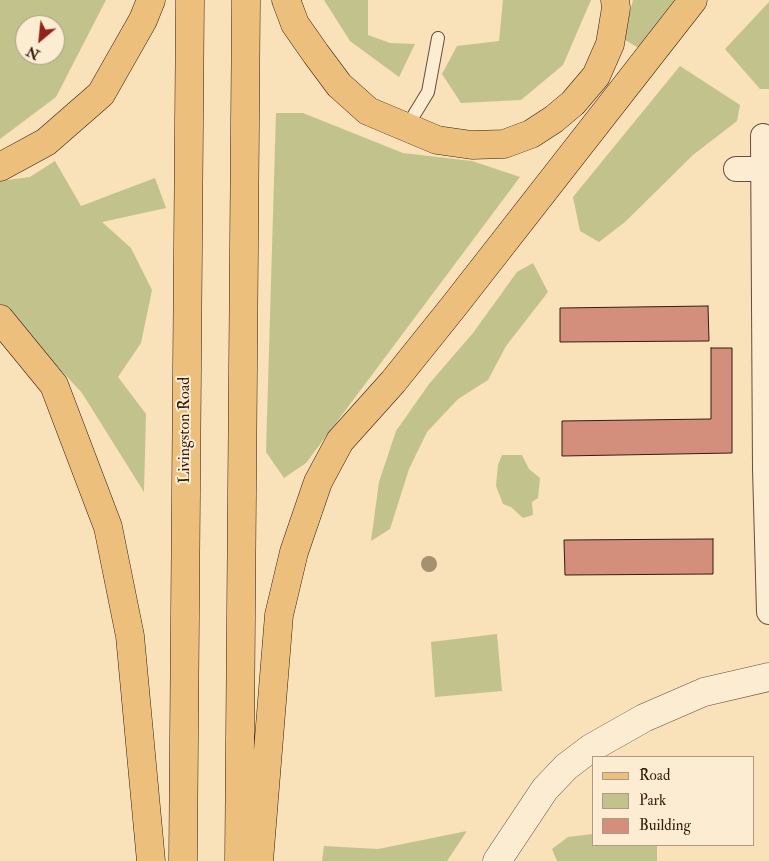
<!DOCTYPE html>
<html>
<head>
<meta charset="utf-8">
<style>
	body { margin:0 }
	#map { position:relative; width:769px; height:861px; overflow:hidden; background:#f9e1b9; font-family:"IM FELL Double Pica",serif }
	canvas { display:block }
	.legend { position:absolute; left:592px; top:756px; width:162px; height:90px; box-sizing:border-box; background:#fbecd2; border:1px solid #ad9984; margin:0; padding:6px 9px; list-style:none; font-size:15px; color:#371c10 }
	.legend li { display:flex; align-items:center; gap:10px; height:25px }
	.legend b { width:25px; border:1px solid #ad9984 }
	.north { position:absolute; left:15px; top:15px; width:50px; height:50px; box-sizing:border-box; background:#fbecd2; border:1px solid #ad9984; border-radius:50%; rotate:208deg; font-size:14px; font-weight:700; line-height:20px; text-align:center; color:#371c10 }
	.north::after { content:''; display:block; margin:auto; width:18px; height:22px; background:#8f2418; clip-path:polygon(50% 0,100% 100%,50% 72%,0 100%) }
</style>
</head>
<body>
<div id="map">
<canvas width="769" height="861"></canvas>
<ul class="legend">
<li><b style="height:6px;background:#ecc07c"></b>Road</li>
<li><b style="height:14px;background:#c1c28c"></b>Park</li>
<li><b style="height:14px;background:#d48e7c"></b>Building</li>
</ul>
<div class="north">N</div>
</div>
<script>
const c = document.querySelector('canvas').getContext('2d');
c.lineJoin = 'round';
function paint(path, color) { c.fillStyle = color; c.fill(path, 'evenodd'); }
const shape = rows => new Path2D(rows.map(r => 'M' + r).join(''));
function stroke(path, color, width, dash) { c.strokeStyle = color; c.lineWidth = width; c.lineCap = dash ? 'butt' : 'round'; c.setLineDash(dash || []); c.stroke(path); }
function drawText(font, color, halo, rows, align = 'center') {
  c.font = font + ' "IM FELL Double Pica",serif'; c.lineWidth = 4; c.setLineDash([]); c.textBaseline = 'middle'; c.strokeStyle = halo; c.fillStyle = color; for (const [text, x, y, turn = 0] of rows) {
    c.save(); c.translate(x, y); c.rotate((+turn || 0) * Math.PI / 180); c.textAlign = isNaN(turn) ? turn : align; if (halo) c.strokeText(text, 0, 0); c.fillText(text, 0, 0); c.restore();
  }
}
paint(shape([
	[0,0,106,0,56,97,0,139],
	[25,25,55,25,55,55,25,55],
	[324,0,368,0,368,35,390,43,415,44,399,77,350,41],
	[503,0,591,0,563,65,521,100,461,103,442,74,457,46,499,41],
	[633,0,675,0,639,48,623,39],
	[769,2,769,89,760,89,725,49],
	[680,66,740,105,737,121,693,155,625,222,599,242,580,231,573,197],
	[276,113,303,113,403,153,472,161,520,177,306,463,284,478,266,452],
	[55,161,81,206,155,178,166,208,102,222,131,248,152,290,141,343,118,377,146,414,144,492,82,393,0,304,0,181,30,177],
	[533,263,548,292,506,346,488,380,458,399,427,432,409,469,390,529,371,541,379,482,396,431,429,384,473,333,517,272],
	[502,455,522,455,529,469,540,478,538,498,532,502,533,515,523,518,511,507,503,504,496,486,498,465],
	[497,634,502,691,435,697,431,642],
	[467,831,447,861,322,861,324,846,378,849],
	[593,834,593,845,657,845,657,861,557,861,552,849,568,837]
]), '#c1c28c');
const building = shape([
	[708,306,709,341,560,342,560,308,708,306],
	[711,348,732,348,732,453,562,456,562,421,711,419,711,348],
	[713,539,713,574,565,575,564,540,713,539]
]);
paint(building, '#d48e7c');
stroke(building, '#371c10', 1);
const service = shape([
	[406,128,428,92,438,38]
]);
const minor = shape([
	[763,136,765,469,769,612],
	[736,169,762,169]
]);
const tertiary = shape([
	[497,861,545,789,566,767,591,748,644,718,704,692,769,677]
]);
const primary = shape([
	[286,0,295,24,316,54,339,85,368,111,437,140,472,145,504,144,531,134,554,119,573,103,596,76,610,44,616,8,615,0],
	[0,167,46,142,101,94,143,20,151,0],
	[0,319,54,385,108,527,130,636,151,861],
	[183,861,190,0],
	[239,861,246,0],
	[259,861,279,615,294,552,318,482,340,441,393,382,454,306,693,0]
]);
stroke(service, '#684d3a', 14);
stroke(minor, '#684d3a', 26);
stroke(tertiary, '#684d3a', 29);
stroke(primary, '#371c10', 29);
stroke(service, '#fbecd2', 12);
stroke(minor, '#fbecd2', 24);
stroke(tertiary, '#fbecd2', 28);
stroke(primary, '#ecc07c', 28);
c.fillStyle = '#a59070';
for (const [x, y] of [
	[429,564]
]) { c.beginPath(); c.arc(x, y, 8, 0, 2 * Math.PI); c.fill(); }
drawText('16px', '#371c10', '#fbecd2', [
	["Livingston Road",186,430,-90]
]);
</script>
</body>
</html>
